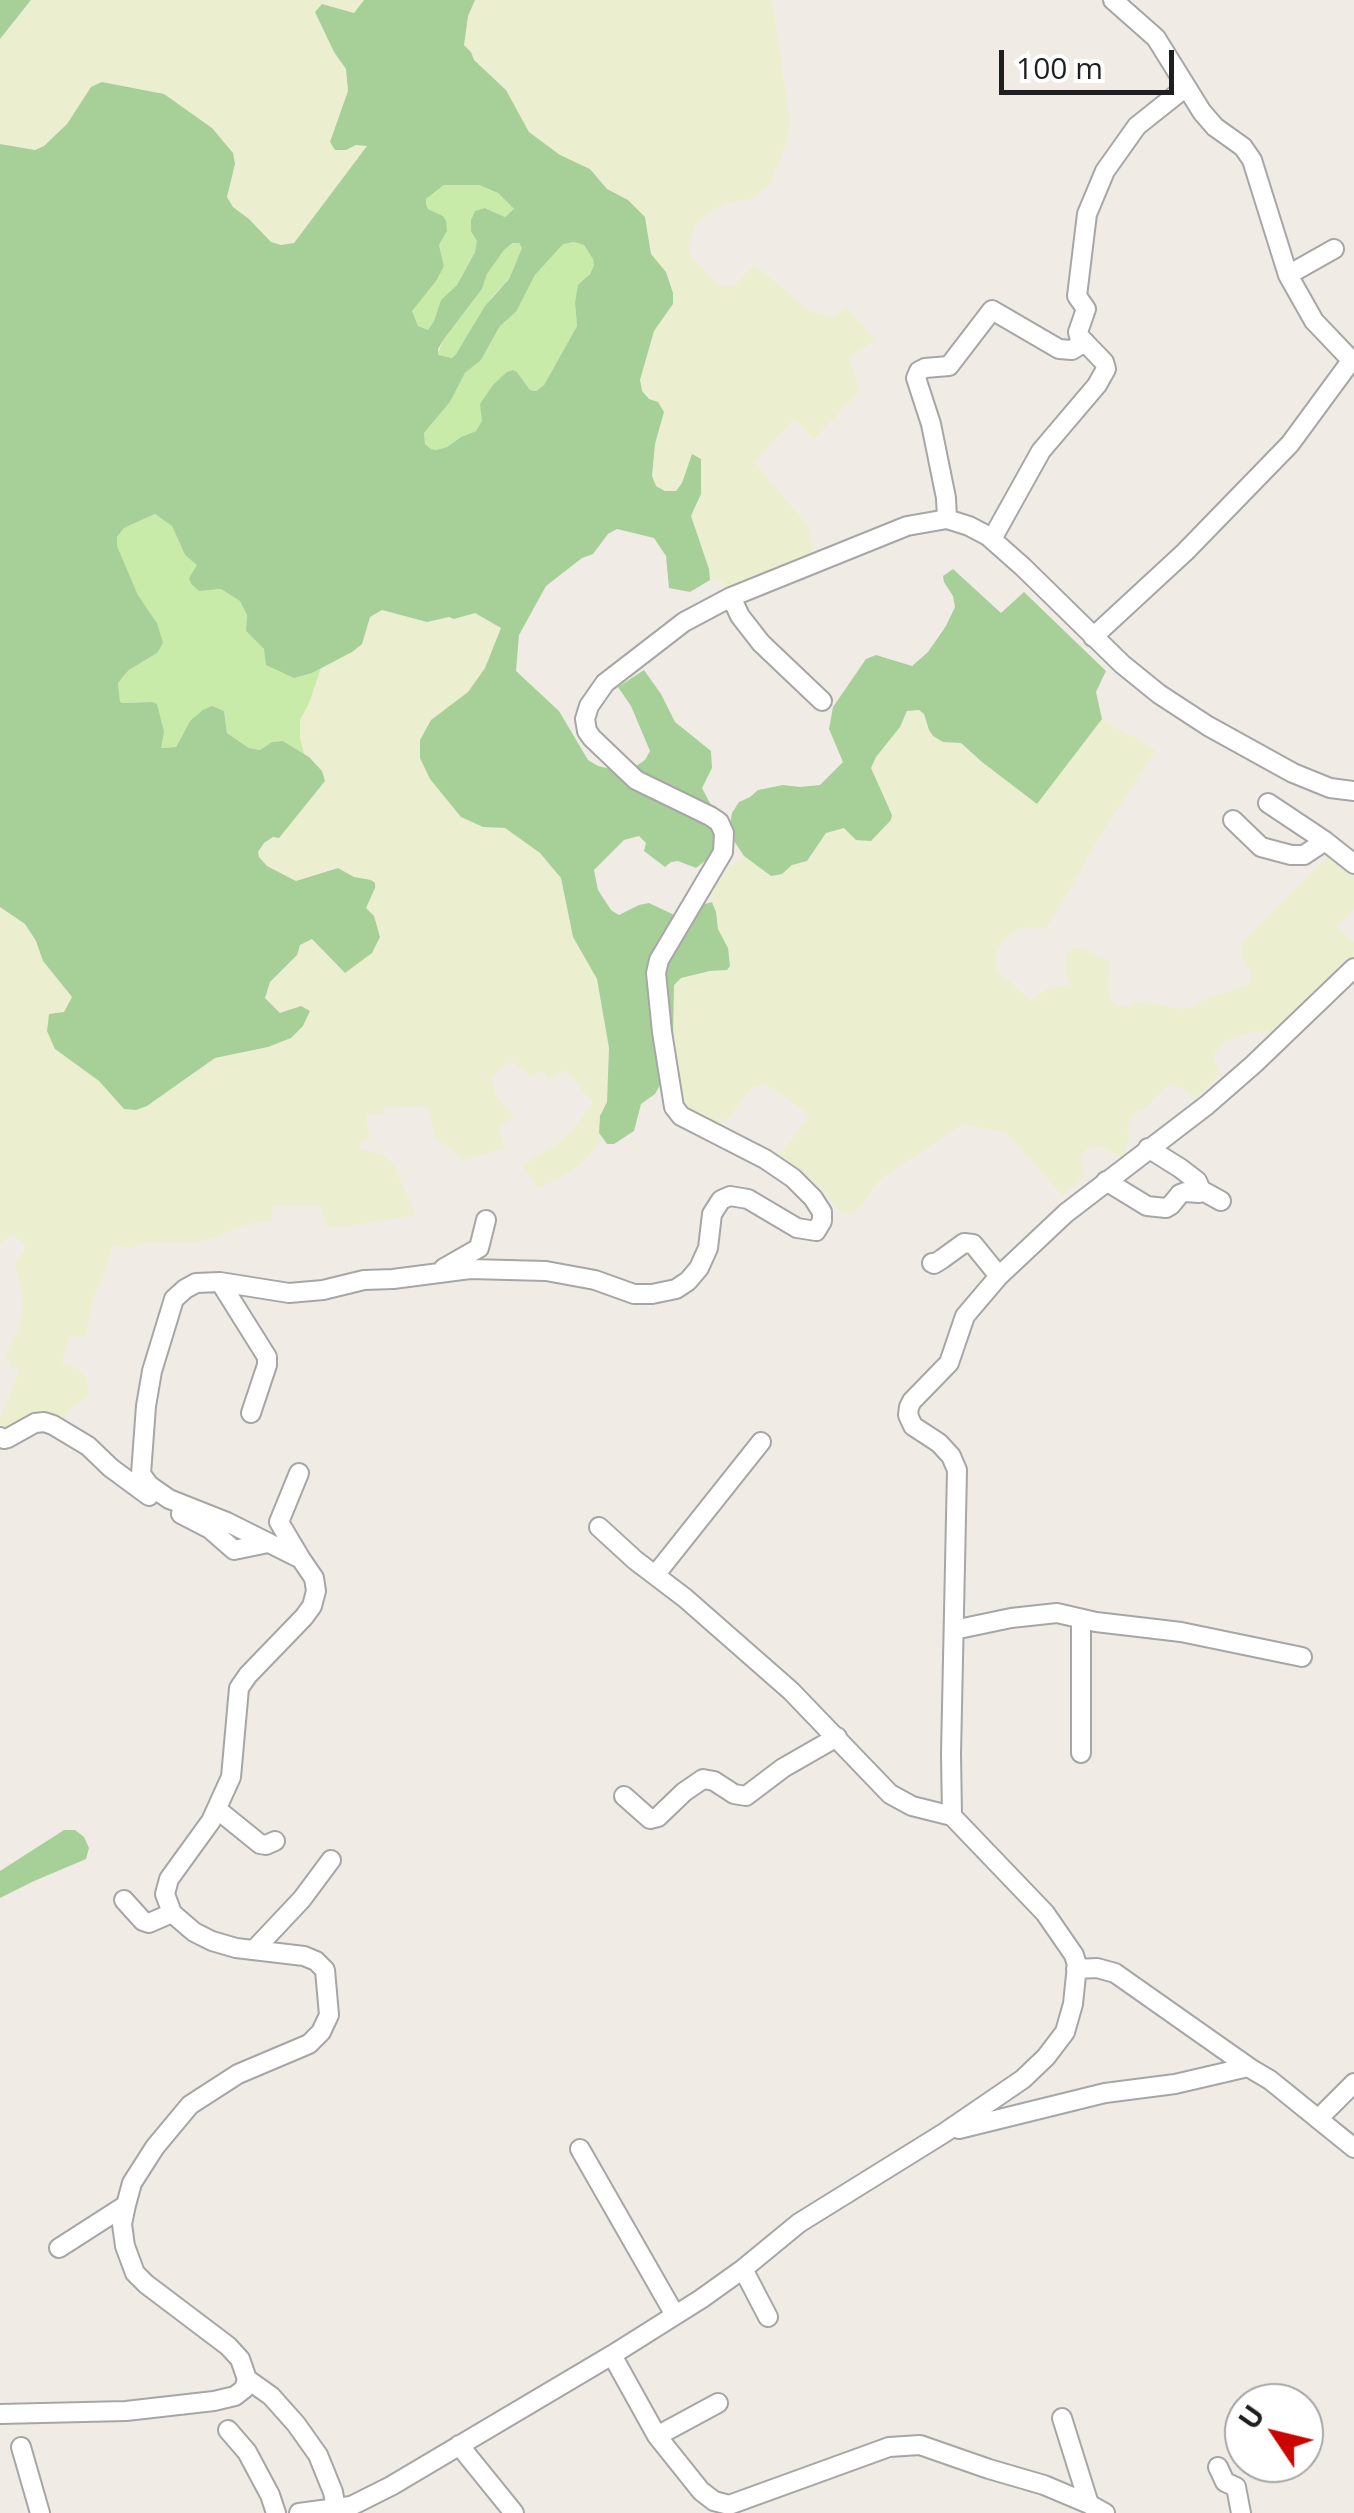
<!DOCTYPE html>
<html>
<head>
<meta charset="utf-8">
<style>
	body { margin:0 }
	#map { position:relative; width:1354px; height:2513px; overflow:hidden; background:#f0ece5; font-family:"Open Sans",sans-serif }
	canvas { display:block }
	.north { position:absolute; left:1224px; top:2383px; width:100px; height:100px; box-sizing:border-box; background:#fff; border:2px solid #a5a5a5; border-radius:50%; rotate:305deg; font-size:28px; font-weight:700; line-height:40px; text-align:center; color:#1f1f1f }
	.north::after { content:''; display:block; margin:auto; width:35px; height:45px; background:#cd0500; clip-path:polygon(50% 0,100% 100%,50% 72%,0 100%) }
	.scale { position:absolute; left:999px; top:50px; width:175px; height:45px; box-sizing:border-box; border:5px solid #1f1f1f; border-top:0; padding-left:12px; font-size:30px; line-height:35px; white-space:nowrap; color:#1f1f1f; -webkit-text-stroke:8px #fff; paint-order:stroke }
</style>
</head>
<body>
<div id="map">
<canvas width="1354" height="2513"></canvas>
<div class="north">U</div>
<div class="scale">100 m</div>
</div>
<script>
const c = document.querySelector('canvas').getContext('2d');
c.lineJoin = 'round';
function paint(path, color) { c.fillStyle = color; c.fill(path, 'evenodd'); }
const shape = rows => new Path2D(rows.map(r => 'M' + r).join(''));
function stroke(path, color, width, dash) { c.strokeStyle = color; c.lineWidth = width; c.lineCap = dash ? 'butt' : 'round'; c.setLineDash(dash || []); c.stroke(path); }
paint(shape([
	[31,0,364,0,354,13,322,4,334,52,346,69,348,91,330,142,346,150,356,145,368,146,294,243,281,245,271,243,249,219,233,207,227,197,235,164,91,88,67,124,45,146,35,150,0,144,0,39],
	[475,0,772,0,790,121,787,142,769,186,751,199,729,202,710,212,695,225,688,247,689,253,720,286,733,287,754,264,811,311,832,317,847,307,875,341,849,357,860,391,814,439,794,419,755,462,808,526,813,555,728,591,723,582,710,580,709,569,691,516,701,494,692,455,682,483,676,491,665,491,656,486,652,476,655,444,664,412,641,391,640,380,654,331,673,304,666,272,651,254,645,217,628,200,607,189,590,169,560,155,529,132,506,90,474,60,471,52,464,46,468,16],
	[382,610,427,622,449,617,455,619,475,613,502,628,485,668,468,692,431,720,420,740,483,827,505,828,540,853,561,878,573,937,597,979,609,1048,607,1103,600,1117,599,1132,602,1140,581,1164,560,1178,538,1188,522,1165,557,1144,570,1132,593,1103,565,1070,549,1080,543,1071,531,1077,512,1061,492,1077,495,1094,515,1118,498,1126,505,1148,462,1161,451,1149,434,1138,429,1109,421,1106,384,1108,383,1113,366,1116,370,1139,363,1141,359,1149,383,1154,393,1163,416,1215,362,1224,328,1227,319,1206,273,1206,272,1221,248,1224,211,1239,194,1242,175,1241,144,1243,128,1249,119,1245,113,1245,106,1270,91,1305,86,1337,70,1336,62,1363,79,1369,87,1379,89,1395,66,1413,60,1423,7,1432,0,1424,0,1418,20,1370,10,1367,6,1354,17,1331,23,1309,22,1292,14,1264,26,1247,12,1234,0,1245,0,907,25,924,36,941,43,961,72,998,64,1012,55,1049,99,1081,124,1109,147,1106,215,1058,268,1047,301,1006,280,1013,265,999,270,982,296,955,300,945,366,908,375,888,375,883,371,880,354,877,338,868,333,868,296,881,267,866,259,857,258,852,264,843,274,837,309,757,304,754,300,738,299,720,309,703,321,668,352,652,370,617],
	[919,710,924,714,929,730,943,741,961,743,1037,804,1102,719,1156,750,1098,839,1047,929,1031,927,1019,929,1004,939,996,954,997,970,1030,1000,1050,987,1070,986,1065,967,1065,956,1072,948,1082,948,1110,961,1108,988,1110,998,1117,1006,1128,1007,1139,1001,1181,1009,1192,1007,1201,1001,1249,984,1250,973,1241,955,1241,944,1331,852,1354,870,1354,909,1337,926,1354,943,1354,963,1287,1024,1270,1032,1253,1031,1225,1041,1213,1056,1219,1071,1217,1077,1195,1098,1177,1086,1172,1084,1162,1090,1147,1108,1137,1111,1130,1120,1127,1130,1130,1134,1124,1154,1118,1156,1099,1146,1088,1148,1081,1157,1084,1173,1082,1179,1062,1196,1007,1133,964,1124,878,1181,861,1207,852,1214,840,1211,819,1186,780,1155,809,1115,766,1084,751,1088,728,1119,713,1124,681,1106,667,1059,673,1035,673,985,681,978,710,971,727,970,728,948,718,929,716,912,712,902,714,889,729,867,744,856,771,876,782,874,791,865,808,861,825,833,892,815,871,768,876,757,900,727,908,711]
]), '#ecefcf');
paint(shape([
	[444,185,479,185,498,193,514,209,505,217,486,208,475,252,457,285,441,301,434,321,428,330,418,326,412,311,444,266,439,245,447,231,443,216,428,209,426,204,426,199],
	[574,242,584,245,594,259,594,265,575,303,577,326,544,385,536,391,530,390,517,372,476,431,461,437,447,447,436,450,431,449,425,444,424,433,450,402,465,373,481,360,500,326,516,312,535,275,563,243],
	[514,243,519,243,522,248,509,279,492,297,456,354,452,358,437,355,444,339,482,289,487,274,504,250],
	[155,514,172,526,185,555,198,565,190,578,191,584,199,591,221,589,240,601,247,615,246,631,264,649,312,673,321,668,309,703,300,720,300,738,304,754,283,741,272,742,260,750,249,748,227,733,224,711,190,721,176,747,160,748,152,702,122,703,120,700,118,683,122,678,129,670,157,653,157,623,138,595,117,546,117,537,124,528]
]), '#c8eba9');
paint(shape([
	[0,0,31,0,0,39],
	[364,0,475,0,468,16,464,45,471,52,474,60,506,90,529,132,560,155,590,169,607,189,628,200,645,217,651,254,666,272,673,293,673,304,654,331,640,380,642,391,649,399,658,402,664,412,655,444,652,476,656,486,665,491,676,491,682,483,692,454,701,459,701,494,691,516,709,569,710,580,690,592,669,588,666,556,654,538,617,529,608,534,593,554,582,558,546,586,519,635,516,671,559,711,588,760,598,766,615,770,636,766,645,760,650,751,631,706,618,687,644,670,661,694,675,722,711,751,712,768,702,788,711,805,728,823,709,858,696,868,678,861,671,862,665,867,644,851,646,843,639,836,624,840,594,870,598,890,611,910,619,915,639,905,649,903,687,921,698,906,712,902,716,912,718,929,728,948,730,966,727,970,710,971,681,978,674,985,673,1035,660,1085,655,1094,641,1104,634,1131,614,1144,607,1144,599,1133,600,1116,607,1102,609,1048,597,979,573,937,561,878,540,853,505,828,483,827,461,817,430,779,420,758,420,740,431,720,468,692,485,668,501,628,475,613,454,619,449,617,427,622,382,610,370,617,362,644,352,652,312,673,294,678,266,665,264,649,246,631,247,615,240,601,221,589,199,591,191,584,189,578,197,565,185,555,172,526,155,514,124,528,117,537,117,546,138,595,157,623,163,643,157,653,129,670,122,678,118,683,120,701,122,703,152,702,157,704,164,732,161,748,176,747,190,721,203,710,212,706,224,711,227,733,249,748,260,750,272,742,283,741,309,757,322,771,325,781,279,838,273,837,264,843,258,852,259,857,267,866,296,881,338,868,354,877,371,880,375,883,375,888,366,908,374,916,380,937,372,953,345,973,312,939,300,945,297,955,270,982,265,998,280,1013,301,1006,310,1011,303,1026,291,1038,268,1047,215,1058,147,1106,136,1110,124,1109,99,1081,55,1049,47,1031,49,1014,64,1012,72,997,43,961,36,941,25,924,0,907,0,144,35,150,44,146,67,124,91,87,102,82,164,94,212,128,233,153,235,164,227,197,233,207,249,219,271,242,281,245,294,243,367,146,356,145,346,150,335,150,330,142,348,91,346,69,334,52,315,12,322,4,354,13],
	[444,185,479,185,498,193,514,209,505,217,485,208,475,211,471,220,471,231,477,241,475,252,457,285,441,300,434,321,428,330,418,326,412,311,436,281,444,266,439,245,447,231,446,221,443,216,428,209,426,204,426,199],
	[574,242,584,245,593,259,594,265,590,274,578,285,575,303,577,326,544,385,536,391,530,390,517,372,513,370,507,372,493,385,480,404,482,421,476,431,461,437,447,447,436,450,431,449,425,444,424,433,450,402,465,373,481,360,500,326,516,312,535,275,563,244],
	[513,243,519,243,522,248,509,279,485,306,456,354,452,358,438,355,438,349,444,339,482,289,487,274,504,250],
	[953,569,1001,613,1024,592,1106,671,1096,692,1102,719,1037,804,982,762,961,743,943,742,933,736,929,730,924,714,919,710,907,711,900,727,876,757,871,768,892,815,891,820,871,841,856,840,844,828,826,833,807,861,792,865,782,874,771,876,744,856,734,841,730,824,732,813,739,802,750,797,758,790,783,785,800,787,820,785,843,762,829,729,833,707,866,659,876,655,912,666,928,652,946,626,955,607,953,596,944,582,943,576],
	[64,1830,75,1830,84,1837,89,1848,86,1859,34,1881,0,1898,0,1871]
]), '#a7d098');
const minor = shape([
	[1113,0,1156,38,1202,112,1215,127,1243,147,1252,160,1288,275,1314,321,1354,363],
	[1288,275,1334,249],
	[947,519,946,498,931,424,916,378,919,371,925,368,949,366,992,310,1059,349,1072,350,1085,342],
	[992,539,1041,451,1097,385,1106,369,1104,362,1079,336,1078,332,1086,309,1077,296,1087,214,1105,171,1137,126,1186,87],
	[731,597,740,616,761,643,822,701],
	[1093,637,1185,552,1290,444,1351,361],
	[1268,803,1325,841,1354,864],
	[1233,820,1261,847,1291,855,1304,855,1325,841],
	[1148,1148,1180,1168,1197,1181,1201,1190,1221,1201],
	[1106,1181,1147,1206,1166,1208,1171,1205,1180,1194,1185,1192,1199,1193,1201,1190],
	[932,1263,934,1264,942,1259,964,1243,973,1244,999,1276],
	[444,1268,479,1248,486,1220],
	[220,1282,267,1357,267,1365,251,1413],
	[0,1437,4,1439,8,1438,35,1423,44,1422,53,1425,88,1446,111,1468,149,1496],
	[299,1473,279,1522,301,1559],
	[181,1514,210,1529,234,1550,268,1543],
	[599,1527,635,1560,685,1598,791,1691,890,1794,912,1806,952,1816],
	[656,1574,761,1442],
	[1081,1620,1081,1753],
	[954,1630,1011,1618,1057,1613,1096,1622,1181,1632,1302,1657],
	[624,1796,650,1819,658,1817,684,1792,703,1779,714,1781,734,1794,746,1796,783,1768,837,1737],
	[218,1810,260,1844,266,1845,275,1841],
	[124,1900,143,1921,149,1923,172,1913],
	[254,1950,302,1899,331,1860],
	[1076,1969,1097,1968,1115,1973,1250,2068],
	[1318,2119,1354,2083],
	[959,2129,1105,2093,1175,2084,1248,2067,1270,2080,1354,2148],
	[580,2149,675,2315],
	[59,2248,126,2205],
	[743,2269,768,2317],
	[612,2355,657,2436,718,2403],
	[247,2379,271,2396,296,2424,318,2455,333,2492,336,2509],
	[0,2414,126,2411,214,2401,235,2396,244,2389,247,2379,240,2359,228,2346,146,2284,135,2273,125,2246,122,2224,126,2205,132,2183,155,2147,190,2105,238,2074,309,2044,321,2032,329,2015,325,1970,316,1961,304,1956,236,1948,212,1941,194,1932,172,1913,165,1894,169,1879,211,1821,231,1777,239,1688,248,1675,304,1617,312,1606,316,1591,314,1578,301,1559,227,1522,169,1499,149,1485,141,1474,146,1406,152,1371,174,1299,185,1289,196,1283,220,1282,289,1293,323,1290,364,1280,393,1279,470,1269,546,1271,595,1280,634,1294,652,1294,676,1289,688,1281,699,1268,708,1248,712,1214,721,1200,730,1196,748,1199,797,1228,816,1231,822,1221,822,1212,813,1198,793,1178,765,1159,681,1116,674,1107,662,1032,656,973,659,960,723,852,724,833,719,822,710,816,636,780,592,738,587,731,585,719,589,706,605,683,684,622,731,597,907,526,947,519,969,526,988,536,1023,567,1122,664,1159,694,1208,726,1293,773,1330,788,1354,791],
	[1062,2418,1089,2504],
	[228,2430,247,2452,270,2495,276,2513],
	[657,2436,701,2491,714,2501,729,2505,889,2447,920,2445,989,2469,1044,2485,1089,2504,1105,2513],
	[459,2445,514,2513],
	[21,2447,40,2513],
	[1218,2467,1225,2482,1236,2487,1241,2513],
	[299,2513,351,2506,391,2486,612,2355,701,2299,743,2269,799,2223,944,2133,1023,2079,1046,2057,1065,2032,1073,2004,1076,1975,1077,1965,1074,1955,1045,1913,952,1816,951,1754,957,1470,951,1456,939,1443,913,1426,908,1415,909,1407,912,1401,949,1363,965,1316,999,1276,1066,1213,1207,1105,1254,1064,1354,968]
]);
stroke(minor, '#a6a6a6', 22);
stroke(minor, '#fff', 18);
</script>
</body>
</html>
